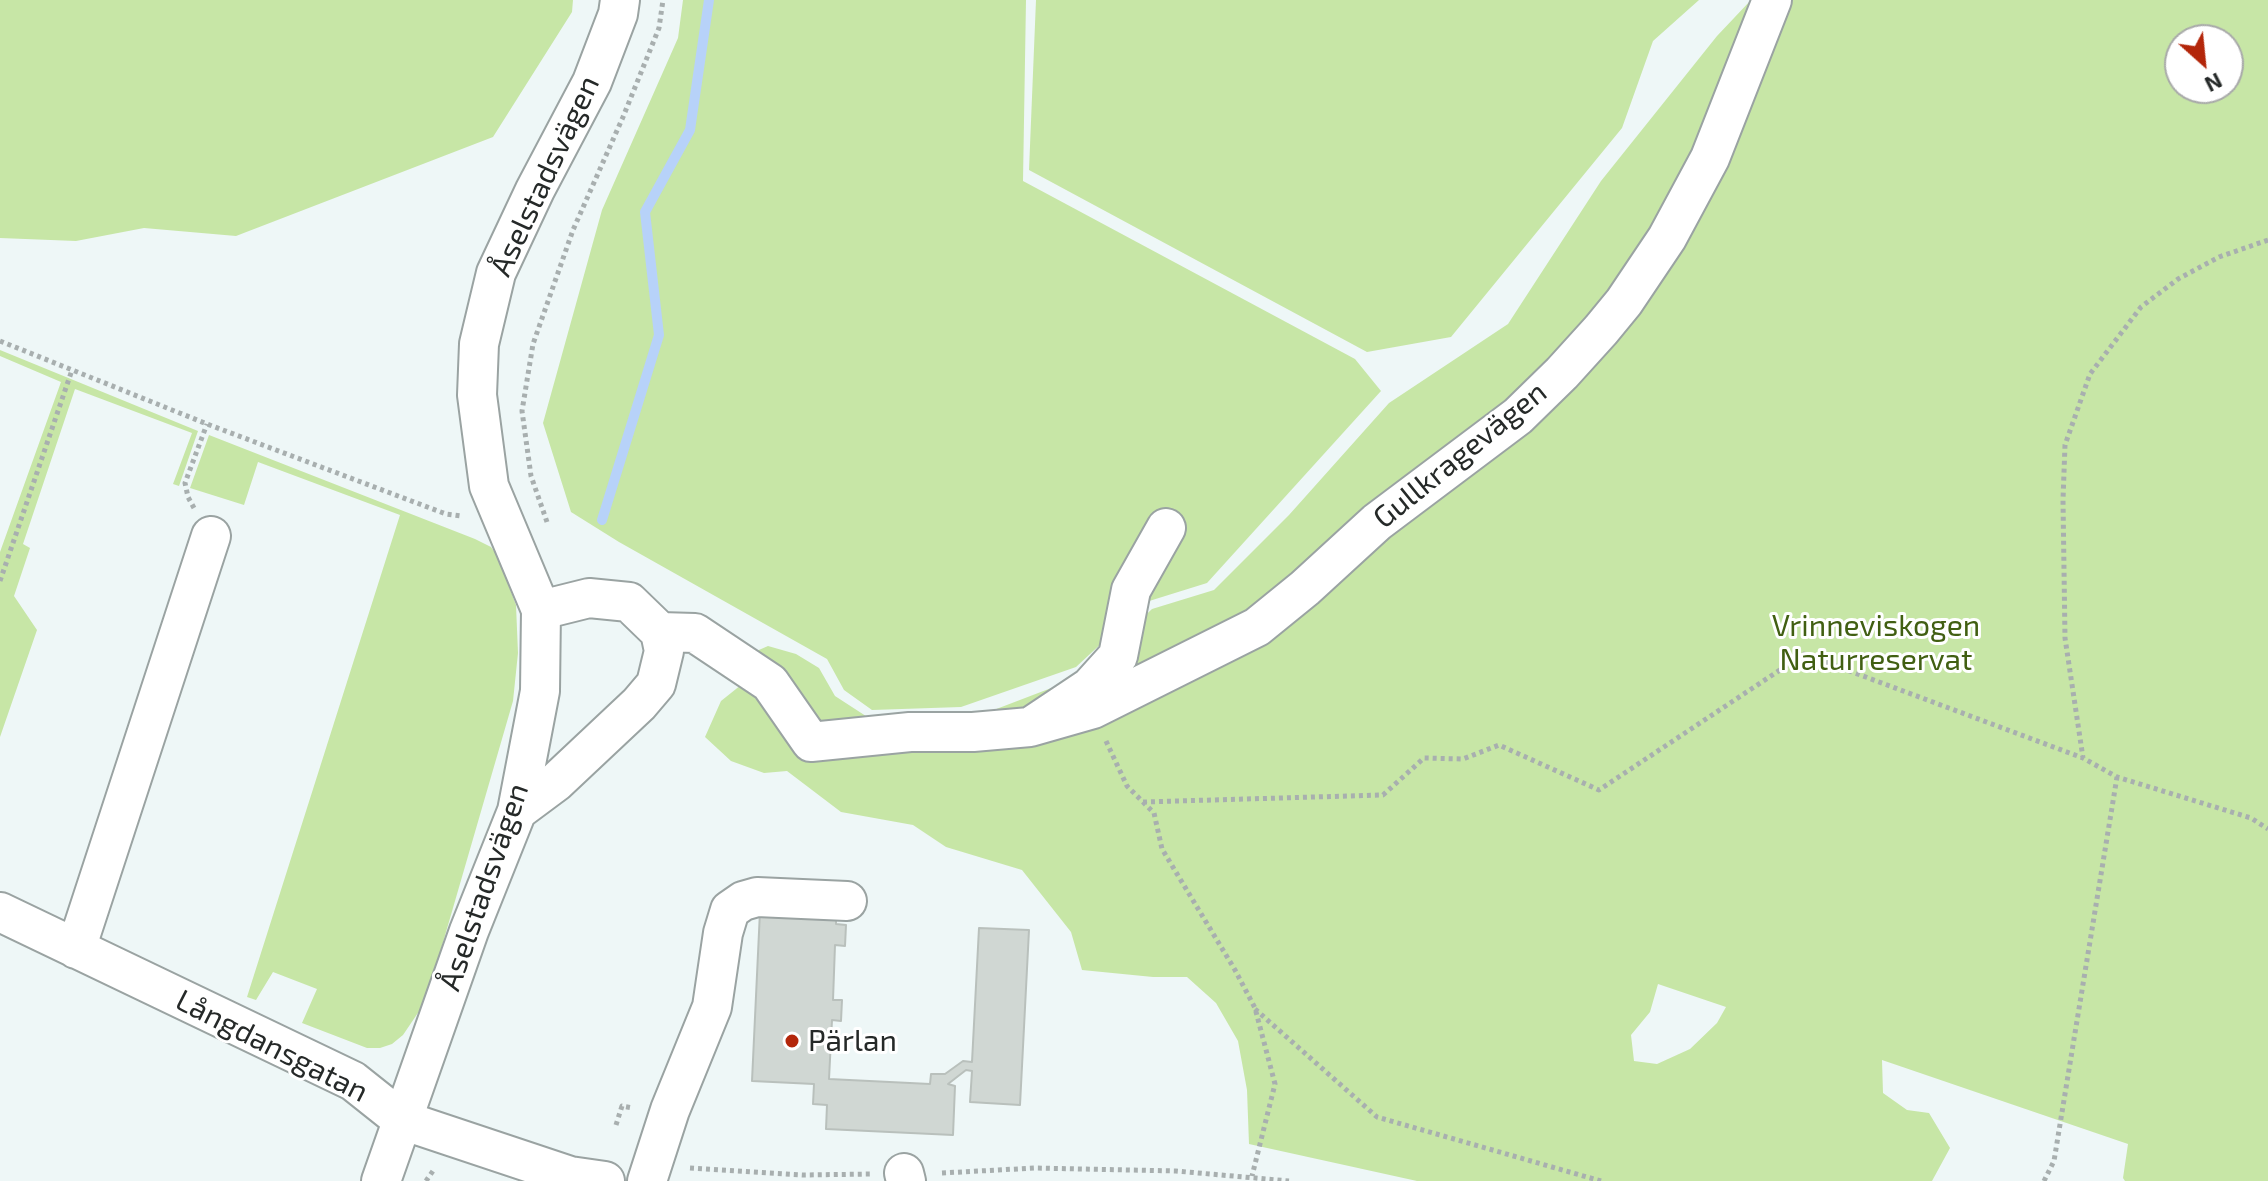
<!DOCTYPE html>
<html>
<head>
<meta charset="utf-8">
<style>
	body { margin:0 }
	#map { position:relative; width:2268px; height:1181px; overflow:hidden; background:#eef7f7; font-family:"Exo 2",sans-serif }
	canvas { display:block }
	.north { position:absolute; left:2164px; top:24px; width:80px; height:80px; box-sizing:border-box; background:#fff; border:2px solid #a8a9a9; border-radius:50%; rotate:153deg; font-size:22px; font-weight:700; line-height:32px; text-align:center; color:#252928 }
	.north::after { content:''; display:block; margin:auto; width:28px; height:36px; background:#b3260a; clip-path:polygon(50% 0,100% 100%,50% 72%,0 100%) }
</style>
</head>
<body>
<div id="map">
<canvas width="2268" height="1181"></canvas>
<div class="north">N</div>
</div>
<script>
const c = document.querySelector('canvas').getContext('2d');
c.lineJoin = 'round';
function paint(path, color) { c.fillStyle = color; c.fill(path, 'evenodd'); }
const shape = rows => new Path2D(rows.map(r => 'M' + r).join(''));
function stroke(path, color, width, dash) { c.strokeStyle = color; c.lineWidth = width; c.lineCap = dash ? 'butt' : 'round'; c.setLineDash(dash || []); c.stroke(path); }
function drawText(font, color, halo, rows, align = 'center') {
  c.font = font + ' "Exo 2",sans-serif'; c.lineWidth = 6; c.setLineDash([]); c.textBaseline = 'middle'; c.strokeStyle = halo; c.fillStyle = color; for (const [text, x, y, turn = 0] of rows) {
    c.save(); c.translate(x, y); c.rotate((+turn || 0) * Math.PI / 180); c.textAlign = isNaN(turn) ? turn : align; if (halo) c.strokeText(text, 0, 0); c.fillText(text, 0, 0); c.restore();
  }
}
paint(shape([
	[0,0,573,0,572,12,493,137,236,236,144,228,76,241,0,238],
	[683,0,1026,0,1023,181,1355,359,1381,391,1207,583,1146,602,1076,667,961,707,872,710,844,690,827,659,619,542,571,512,543,423,602,210,678,38],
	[1036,0,1699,0,1653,41,1622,128,1451,337,1367,352,1029,170],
	[1751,0,2268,0,2268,1181,2125,1181,2123,1178,2128,1144,1882,1060,1883,1093,1907,1110,1929,1113,1950,1148,1932,1181,1417,1181,1249,1144,1247,1090,1238,1041,1216,1003,1187,977,1153,977,1082,970,1071,932,1022,870,946,847,913,825,841,812,787,771,764,773,731,761,705,737,721,701,741,685,752,653,768,646,796,654,819,668,835,696,872,720,965,721,1080,677,1152,609,1214,590,1289,515,1389,403,1508,324,1601,181,1717,36],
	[2180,40,2228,40,2228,88,2180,88],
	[1658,984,1726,1007,1717,1023,1690,1049,1657,1064,1634,1061,1631,1035,1650,1012],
	[0,350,198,431,179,486,173,484,192,433,75,389,23,544,30,548,14,596,37,630,0,737,0,552,61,382,0,356],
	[209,435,475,539,491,547,497,555,516,605,518,653,513,701,426,1001,403,1035,392,1044,380,1048,367,1048,302,1023,317,989,273,972,256,1000,247,997,400,515,258,462,244,505,190,488]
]), '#c7e6a6');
stroke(shape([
	[602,520,659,335,645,212,690,130,709,0]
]), '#b7d2f9', 10);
const building = shape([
	[760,911,836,915,836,924,846,925,845,946,835,945,833,1000,842,1000,841,1021,832,1020,829,1079,930,1084,931,1074,945,1074,963,1061,972,1062,979,928,1029,930,1020,1105,970,1102,972,1071,966,1070,948,1084,955,1086,953,1135,826,1129,827,1105,813,1104,814,1084,752,1081,760,911]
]);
paint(building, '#d0d7d3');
stroke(building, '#b9c0bc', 2);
const minor = shape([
	[660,632,695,633,770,683,811,742,910,732,973,732,1030,727,1090,687,1118,656,1131,590,1166,528],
	[1030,727,1093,709,1257,627,1305,588,1377,522,1518,416,1562,373,1601,330,1624,302,1667,238,1710,158,1772,0],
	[517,811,556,782,639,704,656,684,664,651,660,632,629,602,589,598,541,610],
	[0,912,353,1081,402,1120,570,1176,605,1181],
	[76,949,211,536],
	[904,1173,906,1181],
	[381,1181,469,931,517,811,540,691,541,610,489,486,477,395,479,344,496,273,535,190,592,82,618,14,620,0],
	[647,1181,670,1110,712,1007,723,933,730,910,743,901,757,897,847,901]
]);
stroke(minor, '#9aa3a2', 42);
stroke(shape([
	[2268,240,2219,257,2178,279,2141,307,2090,374,2065,445,2063,500,2065,638,2083,758,2117,777,2251,818,2268,829],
	[0,341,207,424,446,514,461,516],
	[194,508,188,497,185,483,207,424],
	[547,522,531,476,522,411,533,344,573,230,623,117,659,28,663,0],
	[0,581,72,370],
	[1106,741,1127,786,1154,813,1162,849,1235,970,1255,1008,1275,1084,1252,1176],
	[1143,802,1383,795,1424,758,1463,759,1499,745,1599,790,1804,654,2083,758],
	[1255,1009,1377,1117,1601,1181],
	[616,1125,622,1106,633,1108],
	[690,1168,803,1175,872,1174],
	[942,1173,1035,1168,1176,1171,1289,1181],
	[426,1181,435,1168],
	[2044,1181,2054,1161,2117,777]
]), '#a8afaf', 5, [4, 4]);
stroke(minor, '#fff', 38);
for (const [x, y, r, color] of [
	[792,1041,8,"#b3260a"]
]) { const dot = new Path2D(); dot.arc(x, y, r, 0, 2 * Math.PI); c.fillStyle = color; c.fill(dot); stroke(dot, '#fff', 3); }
drawText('30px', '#252928', '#fff', [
	["Åselstadsvägen",545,176,-65],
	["Gullkragevägen",1460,455,-39],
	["Åselstadsvägen",484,887,-71],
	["Långdansgatan",272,1046,27]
]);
drawText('30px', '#415f12', '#fff', [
	["Vrinneviskogen",1876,626],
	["Naturreservat",1876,660]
]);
drawText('30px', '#252928', '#fff', [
	["Pärlan",808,1041]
], 'left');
</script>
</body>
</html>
